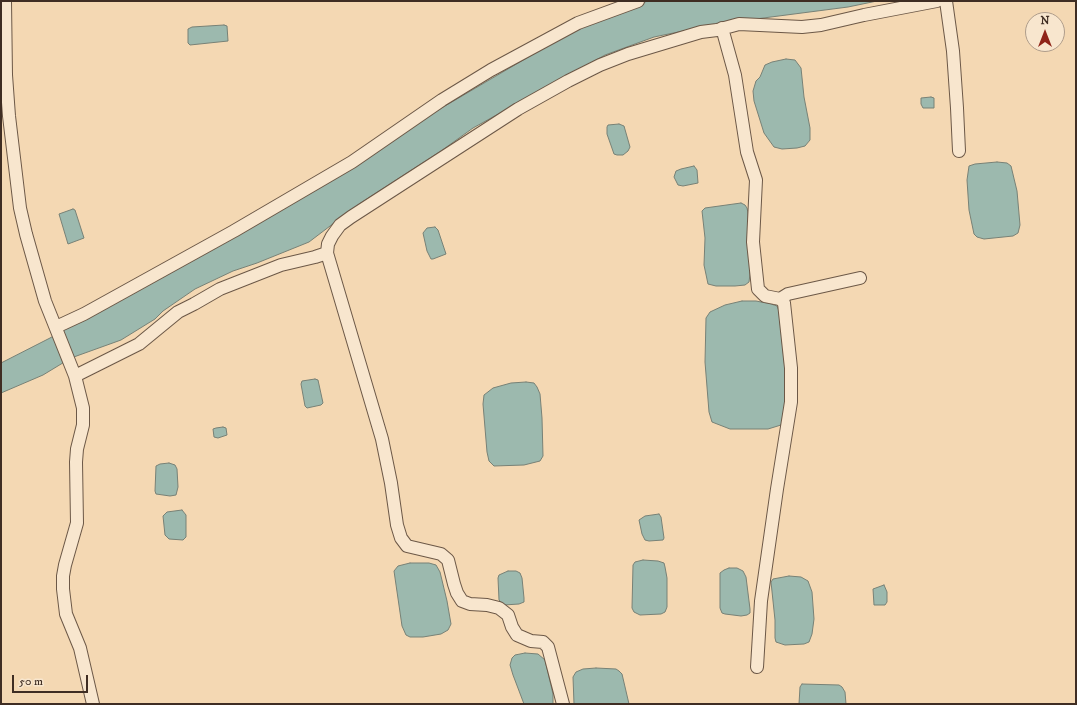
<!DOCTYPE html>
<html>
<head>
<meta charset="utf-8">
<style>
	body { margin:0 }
	#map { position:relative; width:1077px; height:705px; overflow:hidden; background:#f4d8b3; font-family:"IM FELL DW Pica",serif }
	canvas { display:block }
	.frame { position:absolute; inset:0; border:2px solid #3f2d23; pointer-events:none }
	.north { position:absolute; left:1025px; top:12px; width:40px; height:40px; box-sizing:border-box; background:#f8e6ce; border:1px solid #ae9c8a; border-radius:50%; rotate:0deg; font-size:11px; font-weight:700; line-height:16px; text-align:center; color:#3f2d23 }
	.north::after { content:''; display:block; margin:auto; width:14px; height:18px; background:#8f2418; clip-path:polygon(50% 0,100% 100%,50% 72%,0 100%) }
	.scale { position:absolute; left:12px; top:675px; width:76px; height:18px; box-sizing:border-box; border:2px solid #3f2d23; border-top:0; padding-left:5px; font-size:12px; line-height:14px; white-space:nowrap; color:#3f2d23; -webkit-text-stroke:3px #f8e6ce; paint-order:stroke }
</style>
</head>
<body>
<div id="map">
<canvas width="1077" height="705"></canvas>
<div class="frame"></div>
<div class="north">N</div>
<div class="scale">50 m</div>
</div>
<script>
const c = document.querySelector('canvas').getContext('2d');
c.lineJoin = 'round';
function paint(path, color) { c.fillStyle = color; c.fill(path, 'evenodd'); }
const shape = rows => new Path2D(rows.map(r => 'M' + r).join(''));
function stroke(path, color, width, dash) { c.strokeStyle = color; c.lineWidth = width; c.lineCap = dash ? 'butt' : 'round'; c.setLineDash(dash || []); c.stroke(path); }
const water = shape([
	[648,1,877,1,848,7,717,24,654,37,605,55,473,128,441,151,359,204,309,242,257,263,233,271,195,289,163,311,155,319,121,340,71,358,43,375,1,393,1,363,50,338,593,19,648,1],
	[224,25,227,26,228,41,190,45,188,43,188,29,192,27,224,25],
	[786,59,795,60,801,68,804,97,810,128,810,140,805,146,797,148,782,149,774,147,764,133,754,101,753,91,756,81,760,77,765,65,772,62,786,59],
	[931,97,934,98,934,108,923,108,921,104,921,98,931,97],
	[619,124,624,126,630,147,628,151,623,155,617,155,614,154,607,134,607,127,608,125,619,124],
	[997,162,1007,163,1011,166,1017,191,1020,225,1018,233,1013,236,984,239,977,237,974,234,969,210,967,180,969,166,975,164,997,162],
	[694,166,697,170,698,183,683,186,678,185,674,177,676,171,681,169,694,166],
	[741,203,745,205,747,208,748,213,750,274,749,282,745,285,735,286,716,286,708,284,704,265,705,238,702,211,705,208,741,203],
	[73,209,75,210,84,238,68,244,59,214,73,209],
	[435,227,438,230,446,254,433,259,431,259,427,251,423,233,427,228,435,227],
	[742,301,756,301,771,304,777,306,779,311,786,379,784,417,781,425,768,429,730,429,712,422,709,412,705,362,706,318,710,312,725,305,742,301],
	[315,379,318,380,323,403,321,405,307,408,305,406,301,384,302,381,315,379],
	[526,382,534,383,537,387,540,394,542,418,543,456,540,461,524,465,494,466,489,461,487,452,483,404,484,395,493,388,511,383,526,382],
	[223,427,226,428,227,435,218,438,214,437,213,429,216,428,223,427],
	[169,463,175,465,177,469,178,487,176,495,170,496,156,494,155,491,156,466,160,464,169,463],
	[182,510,186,515,186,537,183,540,169,539,165,535,163,516,167,512,182,510],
	[659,514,661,517,664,538,663,540,649,541,645,540,642,534,639,520,645,516,659,514],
	[643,560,658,561,664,563,665,567,667,578,667,607,665,612,661,614,640,615,634,612,632,608,633,565,635,562,643,560],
	[410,563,429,563,436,565,440,572,447,601,451,624,448,630,441,634,423,637,410,637,406,635,402,626,394,571,398,566,410,563],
	[729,568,737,568,743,571,746,577,750,609,750,613,747,615,741,616,725,614,722,613,720,608,720,573,724,570,729,568],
	[508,571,516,571,520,573,522,578,524,598,524,602,519,604,504,605,499,600,498,578,499,575,508,571],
	[789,576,801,577,808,581,812,592,814,619,812,634,809,642,804,644,785,645,776,642,775,638,775,620,771,582,773,579,789,576],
	[884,585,887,592,887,602,885,605,874,605,873,589,884,585],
	[525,653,538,654,545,660,553,694,553,704,524,704,513,675,510,665,512,658,515,655,525,653],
	[596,668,616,669,619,671,622,674,629,704,574,704,573,677,576,672,583,669,596,668],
	[802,684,839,685,842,687,845,692,846,704,799,704,800,687,802,684]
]);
paint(water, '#9cb9ae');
stroke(water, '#778176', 1);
const minor = shape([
	[5,1,6,75,9,116,20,208,26,234,45,301,75,376,83,408,83,425,77,449,76,462,77,523,65,565,63,576,63,589,66,614,80,648,93,704],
	[946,1,953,51,957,108,959,151],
	[722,28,735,75,747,152,756,180,753,242,758,289,765,296,780,299,784,303,791,368,791,402,777,489,761,601,757,667],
	[327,253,382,439,391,483,397,525,401,538,407,546,441,554,448,560,454,584,457,593,462,601,470,604,487,605,499,608,508,615,512,627,517,635,531,641,543,642,548,647,563,704],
	[780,299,788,294,860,278],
	[56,327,84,314,234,231,352,162,442,100,491,70,578,23,638,1],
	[75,376,139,344,178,312,194,304,220,289,281,265,315,257,327,253,328,244,332,236,340,225,351,217,518,109,568,81,600,65,628,54,701,32,717,30,739,24,802,27,821,25,864,15,937,1]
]);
stroke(minor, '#6c5847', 14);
stroke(minor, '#f8e6ce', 12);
</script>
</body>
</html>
